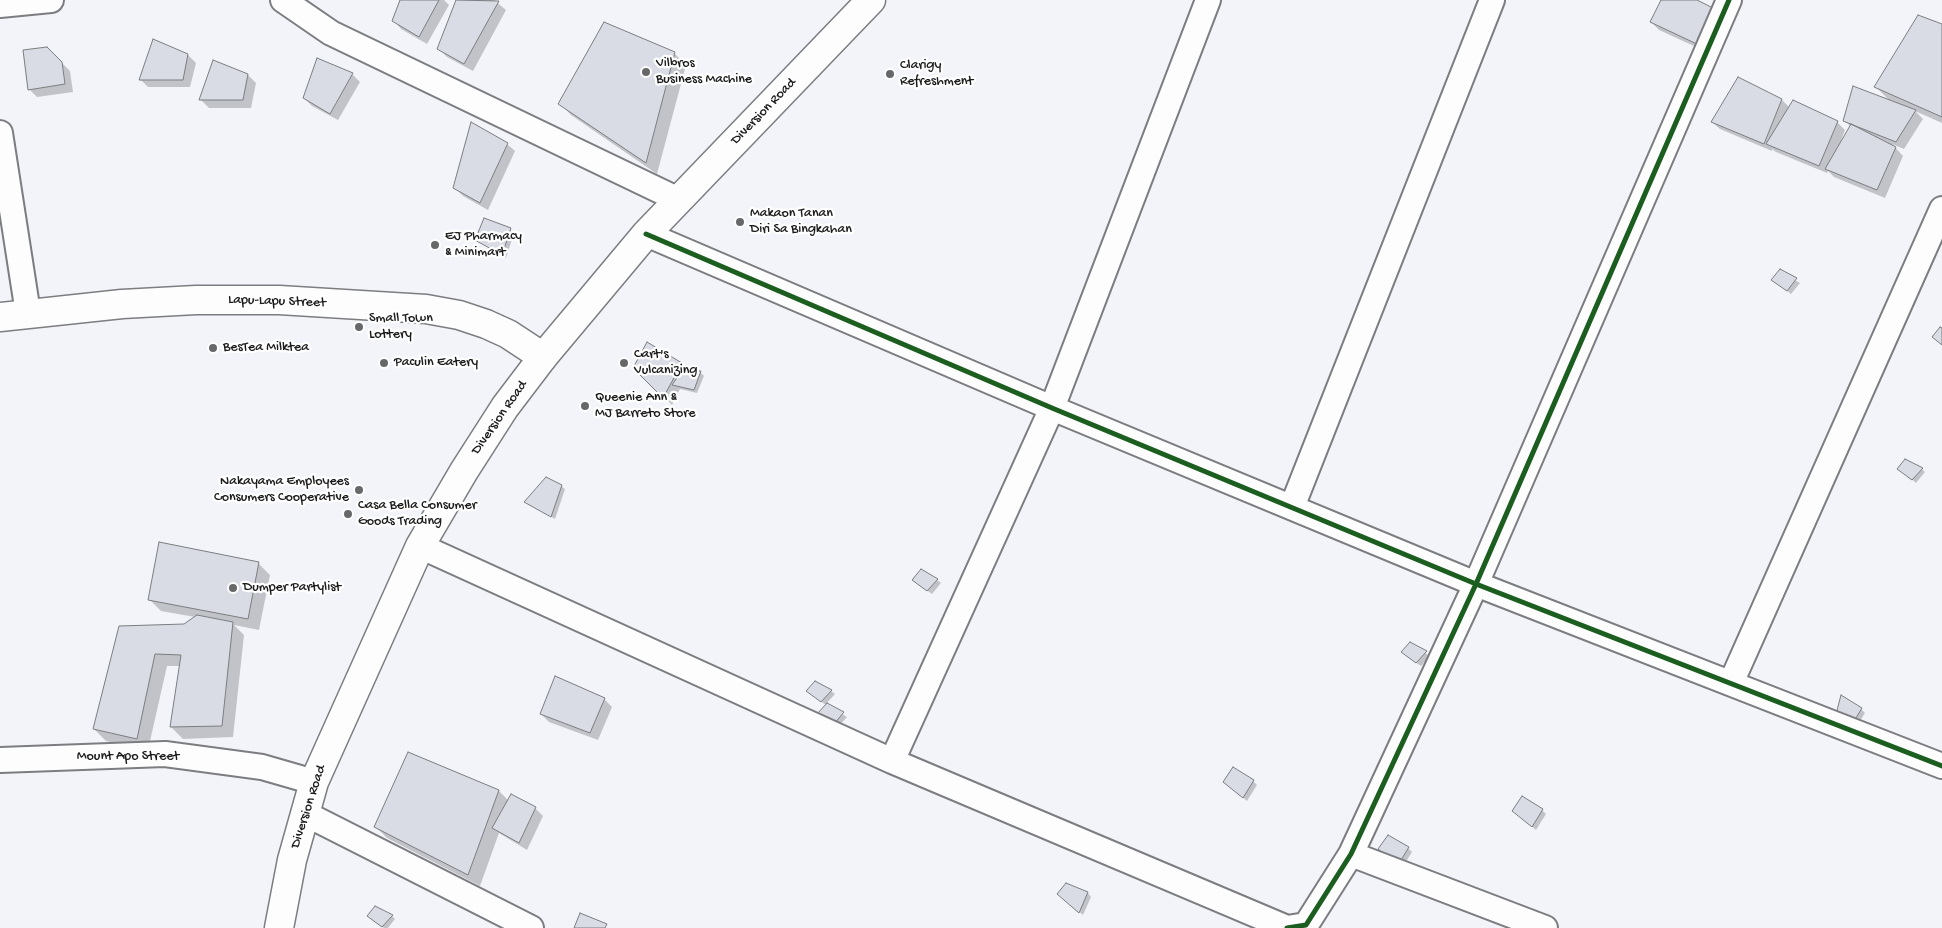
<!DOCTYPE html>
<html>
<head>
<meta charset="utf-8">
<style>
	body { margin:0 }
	canvas { display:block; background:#f2f4fa }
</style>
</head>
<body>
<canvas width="1942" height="928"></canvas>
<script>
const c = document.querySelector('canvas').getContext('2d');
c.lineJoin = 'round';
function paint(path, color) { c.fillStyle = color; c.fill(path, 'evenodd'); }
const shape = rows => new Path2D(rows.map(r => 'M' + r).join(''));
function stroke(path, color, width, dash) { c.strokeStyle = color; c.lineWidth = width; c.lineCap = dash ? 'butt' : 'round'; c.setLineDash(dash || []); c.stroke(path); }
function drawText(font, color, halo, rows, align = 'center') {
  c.font = font + ' "Gochi Hand",sans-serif'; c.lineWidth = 4.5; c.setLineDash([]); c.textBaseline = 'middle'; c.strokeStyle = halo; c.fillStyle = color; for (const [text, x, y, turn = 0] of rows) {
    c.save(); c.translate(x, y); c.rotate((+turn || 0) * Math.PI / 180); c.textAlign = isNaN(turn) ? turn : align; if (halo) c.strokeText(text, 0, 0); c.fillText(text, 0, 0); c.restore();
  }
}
paint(shape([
	[401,0,444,0,449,5,427,44,401,29,394,21],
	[457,0,494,0,506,10,473,71,447,57,439,49],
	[1663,0,1694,0,1707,52,1659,30,1651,22],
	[1942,26,1942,123,1915,111,1923,119,1904,149,1892,144,1903,156,1885,198,1834,177,1828,171,1827,173,1776,152,1772,149,1772,151,1720,129,1712,122,1738,79,1782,100,1790,108,1794,101,1838,123,1845,130,1841,141,1842,142,1851,127,1844,120,1890,101,1876,87],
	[47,48,70,71,73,92,37,97,29,89],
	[674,53,686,65,657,174,571,115,560,103],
	[188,55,196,63,190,87,148,87,140,79],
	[214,62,248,75,256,83,251,108,209,108,201,100],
	[352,74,360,82,338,120,312,106,304,98],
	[507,144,515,151,488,210,463,196,455,188],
	[510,230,514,233,506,258,477,240],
	[1780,271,1800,283,1791,294,1777,283],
	[681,364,688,371,700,372,704,376,697,393,680,389,672,405,635,367],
	[1899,469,1922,469,1925,472,1916,483],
	[561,486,565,489,555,519,526,502],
	[258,563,270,575,259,630,234,625,244,635,233,737,183,739,171,727,180,666,167,666,148,750,106,741,94,729,120,628,184,625,195,617,161,611,149,599],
	[937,580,941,583,932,594,917,584],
	[1410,644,1430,656,1421,666,1406,656],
	[555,677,604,699,612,707,598,740,549,722,541,714],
	[831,691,835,694,826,704,847,717,838,727,820,713,826,705,812,695],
	[1861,709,1865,713,1855,729,1840,721],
	[408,754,499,791,509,801,535,808,543,816,527,850,499,833,480,886,387,838,376,827],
	[1253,781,1257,785,1247,801,1228,785],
	[1542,810,1546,814,1536,830,1517,814],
	[1408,848,1412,852,1402,868,1383,852],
	[1066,885,1088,893,1091,897,1083,915,1062,897],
	[392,916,395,919,388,928,384,928,372,920]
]), '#0003');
const building = shape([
	[400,0,439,0,419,37,392,21,400,0],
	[456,0,499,1,464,64,437,49,456,0],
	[1661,0,1697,0,1713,8,1699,45,1650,22,1661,0],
	[1918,15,1942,24,1942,117,1874,87,1918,15],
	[604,22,675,52,646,163,558,104,604,22],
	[153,39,188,54,183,80,139,80,153,39],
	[47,47,62,62,65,84,28,90,23,50,47,47],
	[317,58,353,73,330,114,303,98,317,58],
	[213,60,248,74,243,100,199,100,213,60],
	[1738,77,1782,99,1764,144,1711,122,1738,77],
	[1853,86,1916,110,1896,142,1843,121,1853,86],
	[1793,100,1838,121,1819,166,1766,144,1793,100],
	[471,122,508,143,480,203,453,188,471,122],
	[1851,124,1896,147,1877,190,1825,169,1851,124],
	[484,218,511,228,502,255,475,240,484,218],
	[1780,269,1797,278,1787,291,1771,280,1780,269],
	[1940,327,1942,328,1942,345,1932,337,1940,327],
	[647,342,682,363,663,398,633,368,647,342],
	[683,369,701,371,694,390,672,385,683,369],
	[1905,459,1923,468,1912,480,1897,469,1905,459],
	[546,477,562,485,551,517,524,502,546,477],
	[159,542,259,562,248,619,148,600,159,542],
	[921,569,938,579,927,591,912,580,921,569],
	[197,615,233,622,222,726,170,727,181,655,155,654,137,739,93,729,119,626,184,624,197,615],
	[1410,642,1427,651,1416,663,1401,652,1410,642],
	[555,676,605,698,590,733,540,714,555,676],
	[815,681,832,690,821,702,806,691,815,681],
	[1841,695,1862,708,1851,726,1835,718,1841,695],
	[827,703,844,712,834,724,818,713,827,703],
	[408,752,499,790,468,875,374,827,408,752],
	[1233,767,1254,780,1243,798,1223,782,1233,767],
	[511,794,536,807,519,843,492,828,511,794],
	[1522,796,1543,809,1532,827,1512,811,1522,796],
	[1388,835,1409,847,1398,865,1378,849,1388,835],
	[1066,883,1088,892,1079,913,1057,894,1066,883],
	[375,906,393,915,382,927,367,916,375,906],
	[580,913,607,924,605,928,574,928,580,913]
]);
paint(building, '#d9dce5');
stroke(building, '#7c7d80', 1);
const minor = shape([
	[283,0,331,33,679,200],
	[0,5,51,0],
	[0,133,28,313],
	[646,234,1052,408,1476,584,1942,766],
	[1292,507,1492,0],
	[420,546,892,761,1287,928],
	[1731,683,1942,209],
	[0,760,165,754,262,767,314,782],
	[892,761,1052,408,1208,0],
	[304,813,531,928],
	[1351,854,1545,928],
	[1287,928,1306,925,1351,854,1476,584,1729,0]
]);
const tertiary = shape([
	[0,317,122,304,196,300,279,300,426,309,459,315,486,324,508,334,543,357]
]);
const trunk = shape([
	[279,928,292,860,314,782,420,546,464,471,505,407,543,357,646,234,871,0]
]);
stroke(minor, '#7c7d80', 28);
stroke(tertiary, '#7c7d80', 31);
stroke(trunk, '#7c7d80', 31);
stroke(minor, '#fdfdfe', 24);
stroke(tertiary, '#fdfdfe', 28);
stroke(trunk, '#fdfdfe', 28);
stroke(shape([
	[646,234,1052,408,1476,584,1942,766],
	[1287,928,1306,925,1351,854,1476,584,1729,0]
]), '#1b5e20', 5);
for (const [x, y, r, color] of [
	[646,72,5,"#67686a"],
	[890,74,5,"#67686a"],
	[740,222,5,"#67686a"],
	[435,245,5,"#67686a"],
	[359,327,5,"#67686a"],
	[213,348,5,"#67686a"],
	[384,363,5,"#67686a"],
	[624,363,5,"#67686a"],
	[585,406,5,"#67686a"],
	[359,490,5,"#67686a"],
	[348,514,5,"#67686a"],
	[233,588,5,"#67686a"]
]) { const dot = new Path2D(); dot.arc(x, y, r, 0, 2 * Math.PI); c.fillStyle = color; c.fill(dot); stroke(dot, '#fff', 2); }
drawText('14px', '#1c1c1c', '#fff', [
	["Vilbros",656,64],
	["Business Machine",656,80],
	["Clarigy",900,66],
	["Refreshment",900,82],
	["Makaon Tanan",750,214],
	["Diri Sa Bingkahan",750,230],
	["EJ Pharmacy",445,237],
	["& Minimart",445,253],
	["Small Town",369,319],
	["Lottery",369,335],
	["BesTea Milktea",223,348],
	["Cart's",634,355],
	["Vulcanizing",634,371],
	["Paculin Eatery",394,363],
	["Queenie Ann &",595,398],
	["MJ Barreto Store",595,414],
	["Nakayama Employees",349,482,"right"],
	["Consumers Cooperative",349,498,"right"],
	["Casa Bella Consumer",358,506],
	["Goods Trading",358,522],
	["Dumper Partylist",243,588]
], 'left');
drawText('14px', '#1c1c1c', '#fff', [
	["Diversion Road",764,112,-46],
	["Lapu-Lapu Street",277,302,2],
	["Diversion Road",500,418,-55],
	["Mount Apo Street",128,757],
	["Diversion Road",309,807,-72]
]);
</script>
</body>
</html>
